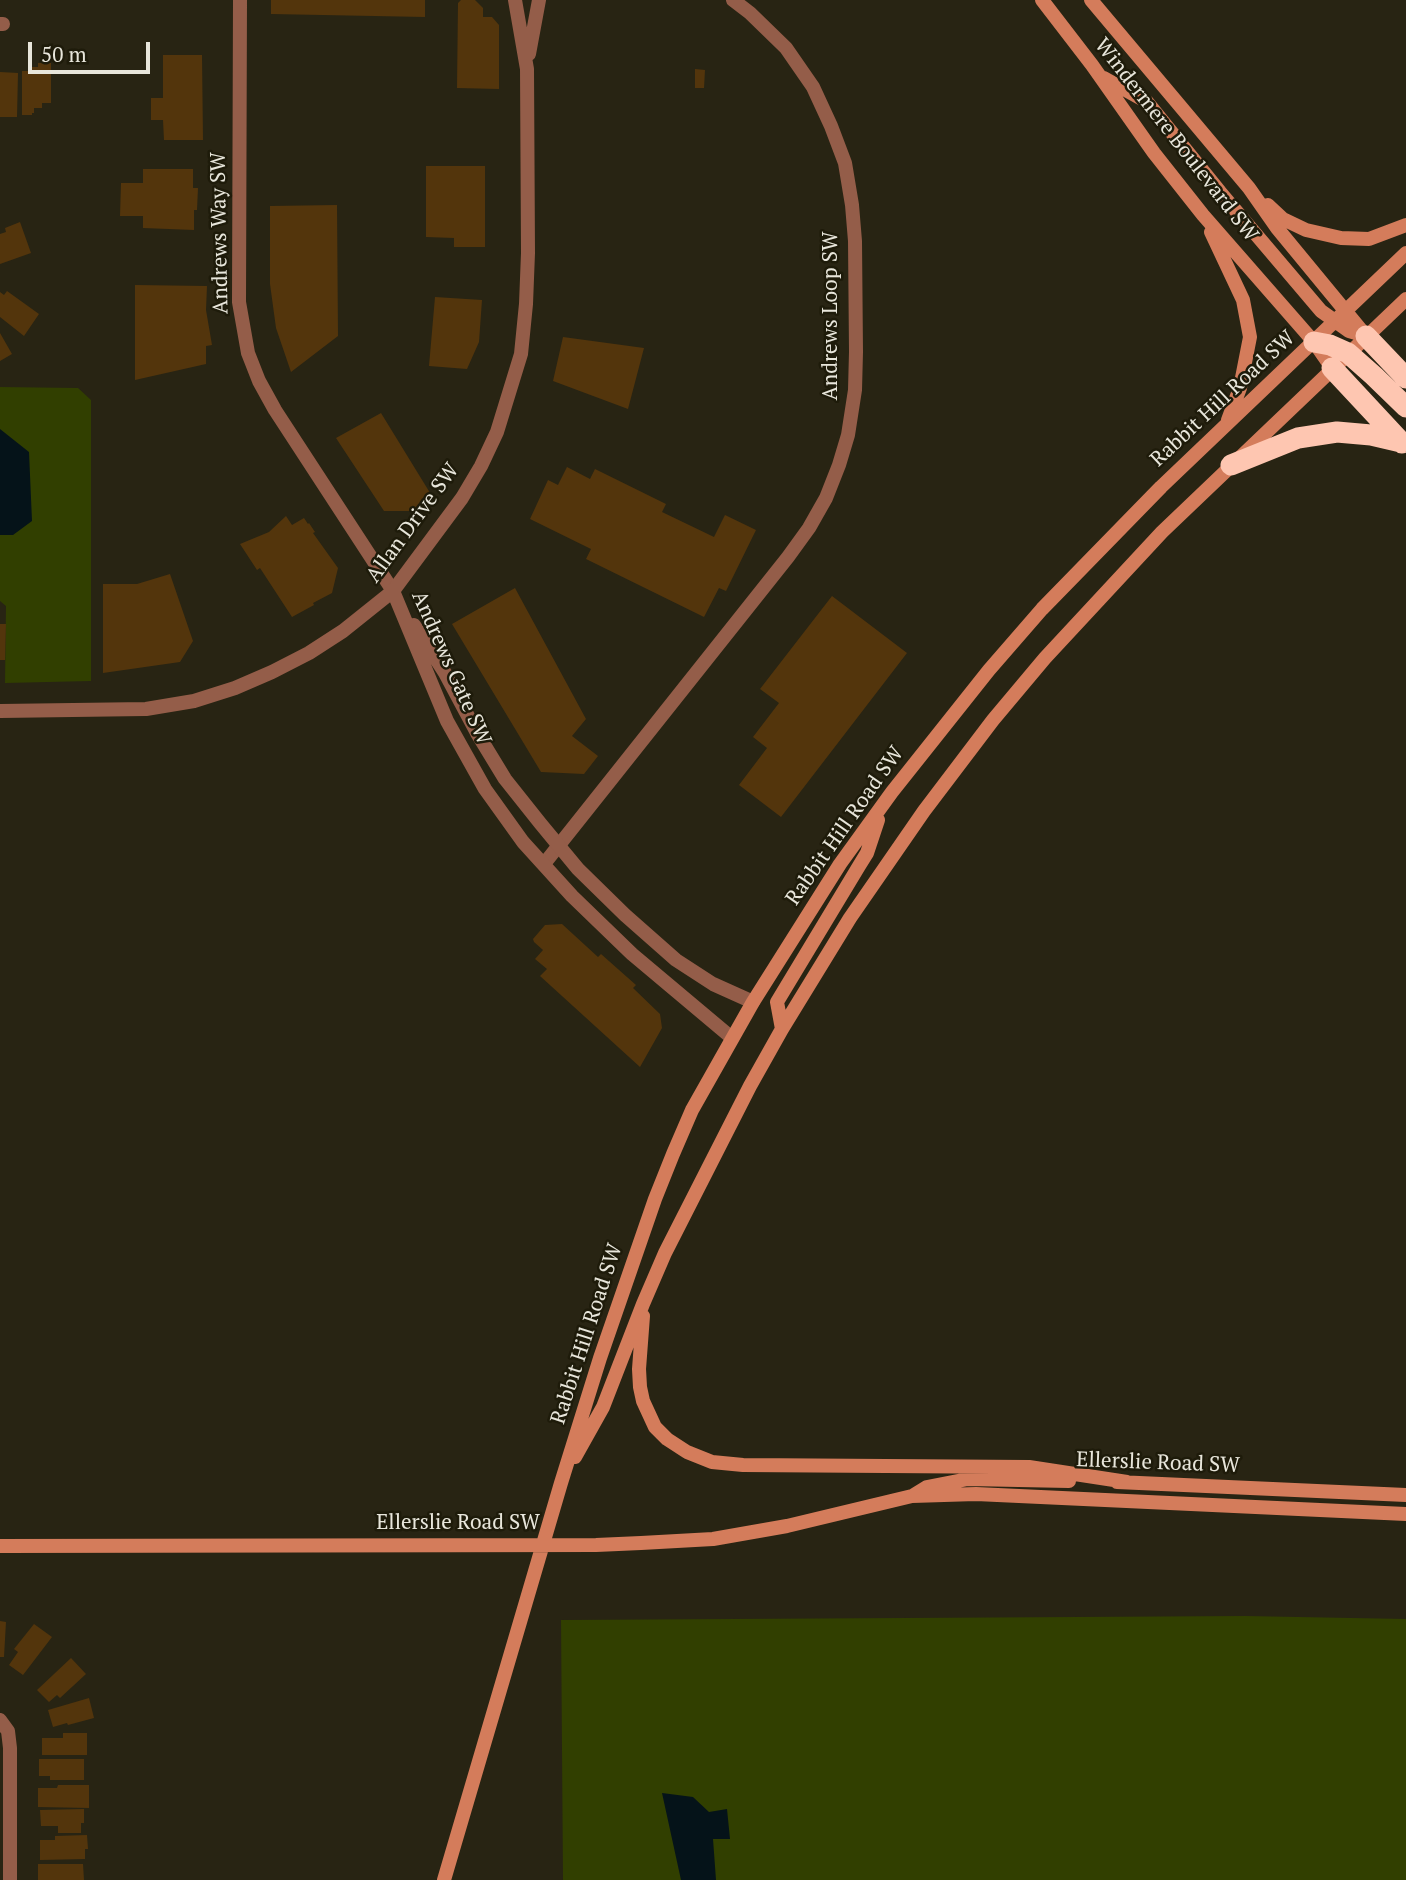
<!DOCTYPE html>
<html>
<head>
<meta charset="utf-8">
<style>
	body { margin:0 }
	#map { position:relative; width:1406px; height:1880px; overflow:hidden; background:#282413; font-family:"PT Serif",serif }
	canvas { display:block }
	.scale { position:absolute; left:28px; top:42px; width:122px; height:32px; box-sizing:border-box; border:4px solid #e8e6db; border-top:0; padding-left:9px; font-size:21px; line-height:24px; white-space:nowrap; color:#e8e6db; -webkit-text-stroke:5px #1e1b0a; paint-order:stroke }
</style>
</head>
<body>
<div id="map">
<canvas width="1406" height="1880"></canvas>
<div class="scale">50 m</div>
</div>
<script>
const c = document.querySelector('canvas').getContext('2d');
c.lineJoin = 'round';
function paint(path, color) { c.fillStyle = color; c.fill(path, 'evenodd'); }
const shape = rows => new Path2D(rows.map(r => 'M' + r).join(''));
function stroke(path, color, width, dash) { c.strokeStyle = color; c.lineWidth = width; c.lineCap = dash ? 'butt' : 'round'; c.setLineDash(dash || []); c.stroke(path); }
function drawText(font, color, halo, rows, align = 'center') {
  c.font = font + ' "PT Serif",serif'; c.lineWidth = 5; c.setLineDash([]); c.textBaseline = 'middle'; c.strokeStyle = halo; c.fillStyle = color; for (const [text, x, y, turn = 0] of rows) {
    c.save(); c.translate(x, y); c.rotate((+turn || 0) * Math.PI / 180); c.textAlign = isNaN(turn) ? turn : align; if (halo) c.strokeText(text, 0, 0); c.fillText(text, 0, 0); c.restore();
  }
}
paint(shape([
	[0,387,78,388,91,400,91,681,5,683,6,606,0,601],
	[1245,1616,1406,1619,1406,1880,563,1880,561,1620]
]), '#313f00');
paint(shape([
	[0,429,29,452,32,521,13,535,0,535],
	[662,1793,693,1797,709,1812,727,1809,730,1839,713,1839,716,1880,681,1880]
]), '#051319');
paint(shape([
	[271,0,425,0,425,17,271,14],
	[461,0,475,0,483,8,483,17,492,17,499,25,499,89,457,88,458,3],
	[163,55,202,55,203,140,164,140,163,120,151,120,151,98,163,98],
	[38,63,51,63,51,103,42,103,42,108,34,108,34,113,32,113,32,115,22,115,22,71,30,71,30,67,38,67],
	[695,69,705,70,704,88,695,88],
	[0,72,18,73,17,117,0,117],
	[426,166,485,166,485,247,454,247,454,238,426,237],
	[143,169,193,169,193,188,198,188,197,210,194,210,194,230,143,228,143,216,120,216,121,183,143,183],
	[337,205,338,336,291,372,276,328,270,284,270,206],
	[20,222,31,253,0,264,0,234,6,232,5,228],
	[135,285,207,286,206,310,212,345,206,346,206,364,135,380],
	[7,291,39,314,24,336,0,317,0,292,4,295],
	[435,297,482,300,479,342,467,369,429,366],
	[0,333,12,354,0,361],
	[563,337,644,348,628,409,553,381],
	[381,413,435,501,421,511,384,511,336,438],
	[567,467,590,479,595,469,666,504,662,512,714,537,725,515,756,530,726,591,719,588,704,617,586,559,591,549,530,519,548,480,558,485],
	[286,516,292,525,304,518,308,524,309,523,315,532,313,533,338,568,332,593,313,603,314,605,292,617,260,568,257,570,240,544,269,532],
	[170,574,193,641,180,662,103,673,103,584,137,584],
	[515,588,586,719,572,736,598,756,584,774,541,772,452,624],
	[832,596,907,653,781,817,739,785,767,748,753,737,779,703,760,689],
	[0,624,6,624,5,660,0,660],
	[562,924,598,957,601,954,636,985,633,988,660,1014,662,1028,640,1067,540,976,547,969,535,959,543,950,534,942,533,939,545,925],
	[0,1621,6,1622,4,1657,0,1657],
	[34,1624,52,1637,23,1675,9,1665,18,1652,14,1649],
	[71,1658,86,1674,60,1698,57,1695,49,1702,37,1690],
	[89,1698,94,1718,68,1725,67,1723,53,1727,48,1710],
	[63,1733,87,1733,87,1755,42,1755,42,1738,63,1738],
	[39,1759,84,1759,84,1780,50,1780,50,1776,39,1776],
	[58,1785,89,1785,89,1808,38,1807,38,1788,57,1788],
	[84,1809,84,1823,81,1823,81,1833,58,1833,58,1826,41,1826,40,1810],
	[87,1835,88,1849,85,1849,85,1859,40,1860,40,1840,55,1840,55,1836],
	[38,1864,83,1864,84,1880,38,1880]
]), '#53350c');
stroke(shape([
	[240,0,239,302,248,353,259,381,275,410,393,591],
	[0,24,3,24],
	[544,864,788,557,809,528,826,498,839,465,848,435,855,390,856,352,855,241,852,205,845,163,831,126,813,87,786,48,750,13,733,0],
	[0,1720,8,1731,10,1748,10,1880]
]), '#945d49', 14);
stroke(shape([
	[529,54,539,0],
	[393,591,447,721,485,789,523,842,572,896,632,954,732,1038],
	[414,625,445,673,477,733,505,779,540,823,578,869,625,915,676,960,713,984,753,1002],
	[0,711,146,709,194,701,235,688,272,672,309,653,343,631,393,591,462,498,481,466,497,432,521,354,526,304,528,253,527,69,515,0]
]), '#945d49', 14);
stroke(shape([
	[1042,0,1092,65,1154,153,1203,215,1314,342,1332,368],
	[1091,0,1249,188,1277,228,1366,336],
	[1104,78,1147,102,1220,192,1321,311,1349,331,1366,336],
	[1268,205,1283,219,1306,230,1341,238,1369,239,1406,225],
	[1211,232,1243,300,1250,337,1240,388,1228,420],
	[782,1029,777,1002,859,866,867,853,878,820],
	[643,1316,639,1369,640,1387,643,1401,655,1427,667,1439,687,1452,712,1462,743,1465,1029,1467,1127,1482],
	[575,1457,603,1407,643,1304,665,1253,750,1086,782,1029,850,918,924,811,993,720,1045,658,1162,532,1406,299],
	[1117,1482,1406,1495],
	[914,1495,927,1487,968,1479,1069,1481],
	[0,1546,596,1545,641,1543,713,1539,787,1526,912,1496,976,1494,1406,1514],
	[444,1880,561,1483,600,1358,655,1199,673,1154,692,1110,753,1002,840,864,892,792,989,670,1042,609,1161,487,1406,253]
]), '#d47c5b', 14);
stroke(shape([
	[1366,336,1406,378],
	[1314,342,1330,345,1348,353,1374,376,1406,407],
	[1332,368,1402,443],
	[1231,465,1298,438,1337,432,1371,435,1401,442]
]), '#fec6b1', 21);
drawText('21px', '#e8e6db', '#1e1b0a', [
	["Windermere Boulevard SW",1176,140,52],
	["Andrews Way SW",220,233,-91],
	["Andrews Loop SW",831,316,-90],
	["Rabbit Hill Road SW",1223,399,-43],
	["Allan Drive SW",413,523,-54],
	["Andrews Gate SW",451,668,66],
	["Rabbit Hill Road SW",845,826,-55],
	["Rabbit Hill Road SW",587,1334,-72],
	["Ellerslie Road SW",1158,1463,2],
	["Ellerslie Road SW",458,1523]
]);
</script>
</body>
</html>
